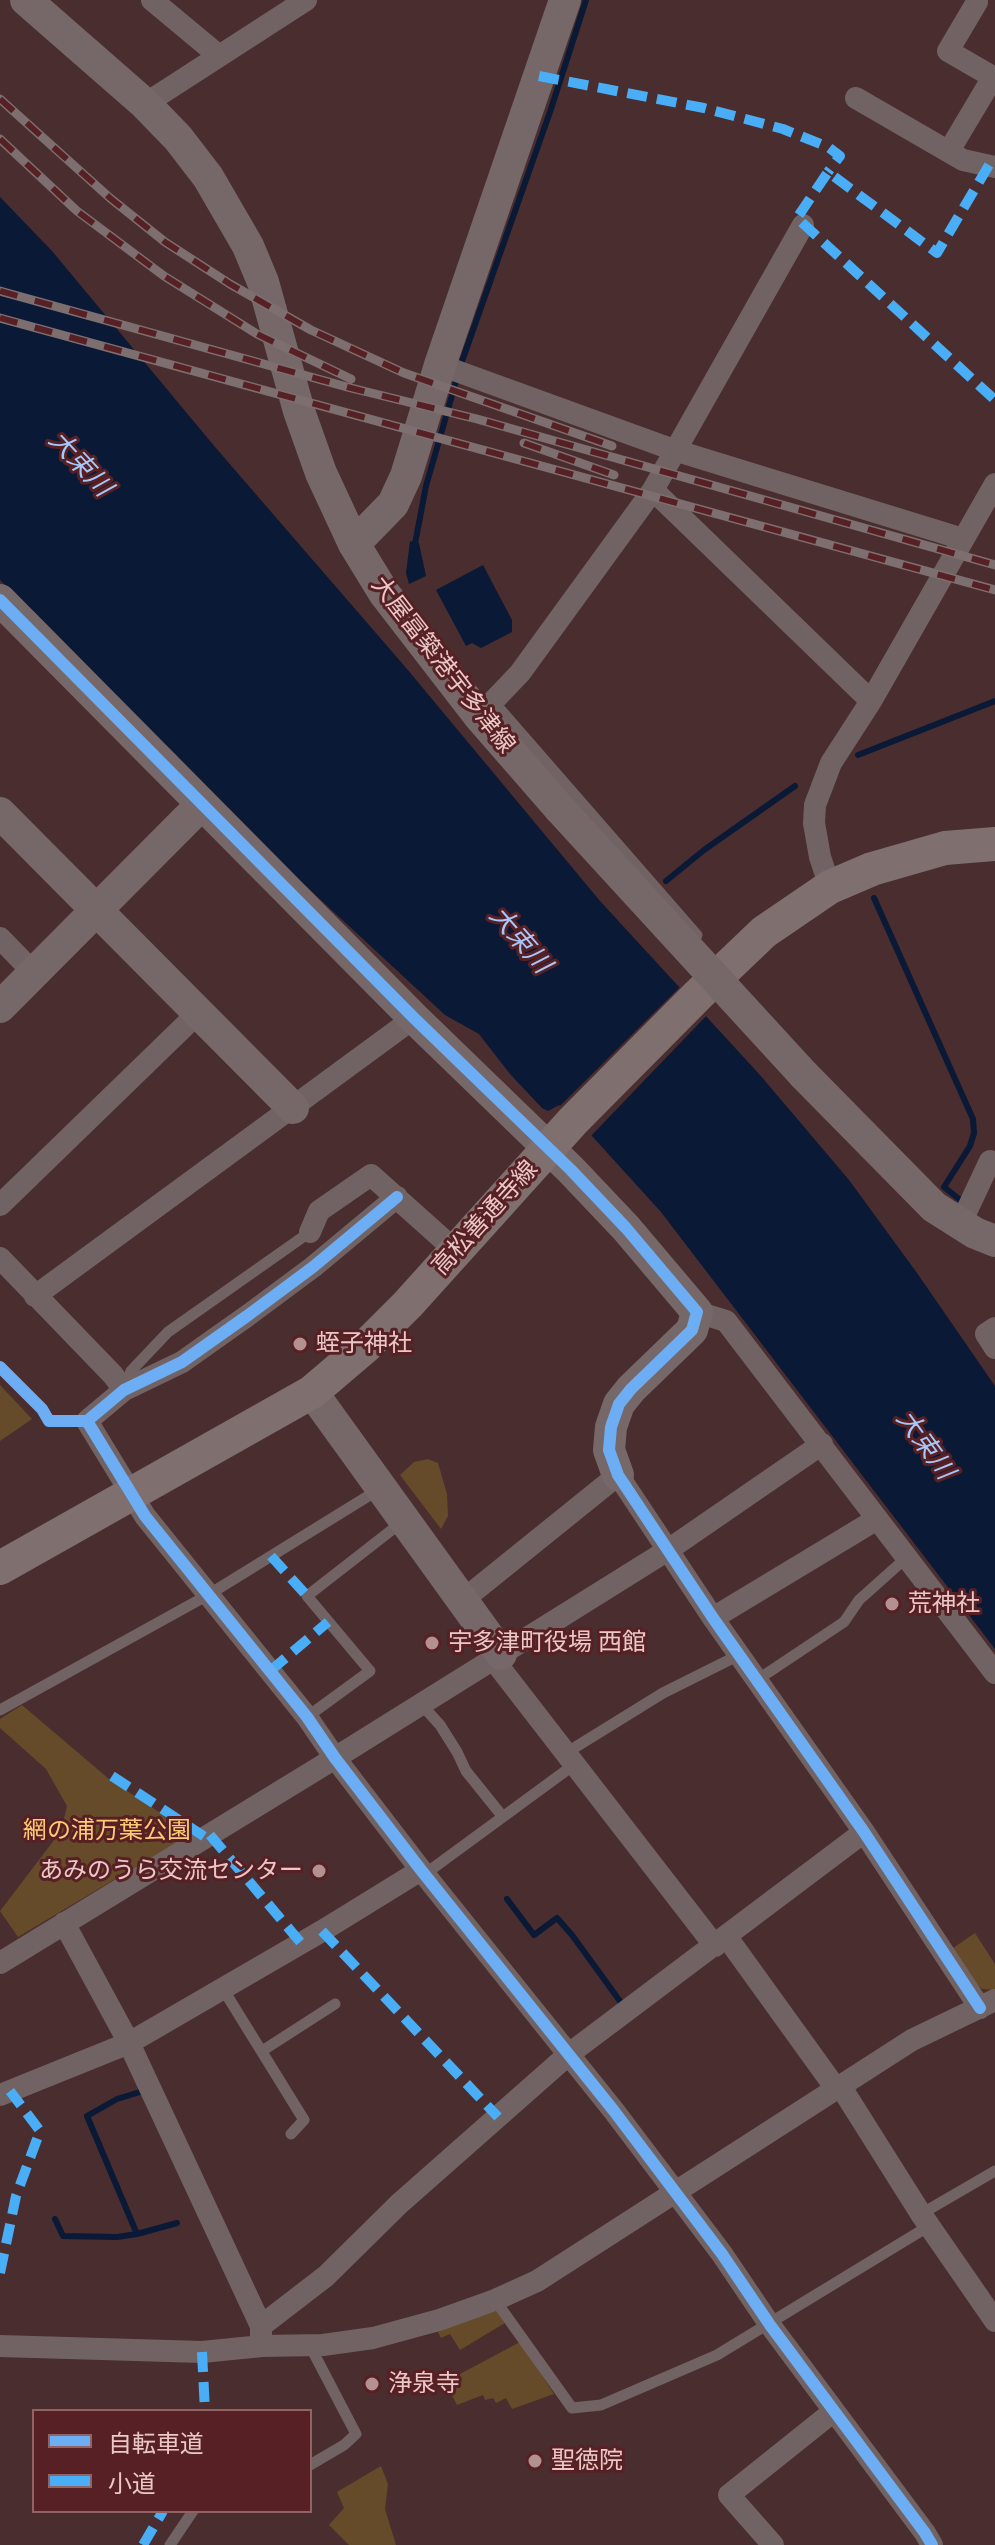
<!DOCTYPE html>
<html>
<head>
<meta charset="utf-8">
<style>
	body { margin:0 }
	#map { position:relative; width:995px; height:2545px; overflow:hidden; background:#4a2d2e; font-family:Mulish,"Noto Sans JP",sans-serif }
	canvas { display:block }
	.legend { position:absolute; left:32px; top:2409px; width:280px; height:104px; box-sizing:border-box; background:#572024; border:2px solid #926365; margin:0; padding:10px 14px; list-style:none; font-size:24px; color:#ebc7c7 }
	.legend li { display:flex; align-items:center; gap:16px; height:40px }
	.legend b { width:40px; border:2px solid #926365 }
</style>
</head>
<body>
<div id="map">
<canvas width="995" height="2545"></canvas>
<ul class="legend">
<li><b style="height:10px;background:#6dadf4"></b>自転車道</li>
<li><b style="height:10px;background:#49aef6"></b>小道</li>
</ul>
</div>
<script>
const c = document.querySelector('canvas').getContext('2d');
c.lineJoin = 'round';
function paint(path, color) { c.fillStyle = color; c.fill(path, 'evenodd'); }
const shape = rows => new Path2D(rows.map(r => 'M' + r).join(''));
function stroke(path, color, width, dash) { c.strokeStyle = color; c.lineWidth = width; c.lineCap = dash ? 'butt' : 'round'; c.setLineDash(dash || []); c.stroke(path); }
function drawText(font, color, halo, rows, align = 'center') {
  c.font = font + ' Mulish,"Noto Sans JP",sans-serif'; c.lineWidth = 6; c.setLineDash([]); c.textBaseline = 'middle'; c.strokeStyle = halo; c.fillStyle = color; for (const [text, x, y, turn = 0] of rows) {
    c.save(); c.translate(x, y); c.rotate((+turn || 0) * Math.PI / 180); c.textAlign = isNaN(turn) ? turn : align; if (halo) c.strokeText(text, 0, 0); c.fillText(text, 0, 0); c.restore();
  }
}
paint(shape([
	[0,1385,32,1419,0,1441],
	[428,1459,438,1463,447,1494,448,1516,441,1529,400,1475,414,1462],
	[22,1705,109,1779,162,1814,184,1838,18,1937,0,1911,61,1831,67,1806,46,1769,0,1728,0,1719],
	[975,1933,995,1964,995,1990,982,1989,968,1976,950,1950],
	[497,2311,505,2323,460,2350,450,2334,441,2338,437,2330],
	[520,2342,554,2394,512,2409,506,2398,496,2403,493,2398,485,2400,483,2395,457,2405,445,2382],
	[381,2466,388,2484,385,2509,396,2545,349,2545,329,2525,344,2508,337,2492]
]), '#654b2a');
paint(shape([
	[0,197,52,251,215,447,407,669,600,901,760,1075,849,1180,917,1273,995,1386,995,1649,661,1212,592,1136,559,1105,548,1111,542,1108,510,1074,479,1034,445,1015,214,801,0,580],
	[410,541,419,543,426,576,409,584,406,573],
	[483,565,512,620,512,632,481,648,472,643,466,646,436,590]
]), '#091936');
paint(shape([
	[682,985,709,1013,590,1137,559,1107]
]), '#4a2d2e');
stroke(shape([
	[460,367,551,109,586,0],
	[414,549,426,486,457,378],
	[858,755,995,701],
	[666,881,704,850,795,786],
	[874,898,973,1119,974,1133,970,1146,944,1187,959,1199],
	[507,1899,534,1935,557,1918,572,1935,625,2008],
	[140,2092,117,2099,87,2116,137,2234,177,2223],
	[55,2219,63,2236,117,2237,137,2234]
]), '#091936', 6);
stroke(shape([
	[493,701,697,935],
	[125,1386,131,1371,168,1332,310,1232],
	[757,1680,844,1622,859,1600,906,1558],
	[421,1704,440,1725,457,1752,466,1771,503,1817],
	[0,1710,208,1595,378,1490],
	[307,1717,370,1671,307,1596,402,1522],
	[566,1753,663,1693,739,1655],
	[425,1874,575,1764],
	[223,1989,304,2120,291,2134],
	[262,2051,335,2004],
	[921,2214,995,2171],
	[495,2300,572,2408,601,2405,717,2355,929,2226],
	[310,2346,356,2434,344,2445,310,2465],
	[170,2545,193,2511]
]), '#716363', 11);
stroke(shape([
	[152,0,218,55],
	[856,98,963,160,995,167],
	[145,104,306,0],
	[949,151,993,77,948,51,977,2],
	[440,365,674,450,963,539],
	[653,490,871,701],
	[479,716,520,673,653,490,803,225],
	[830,887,820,857,814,823,815,805,831,763,871,701,995,484],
	[0,938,34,973],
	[397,1197,313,1267,247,1316,182,1362,124,1390,87,1421,145,1516,307,1717,335,1758,421,1870,614,2111,722,2254,770,2325,925,2533,932,2545],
	[0,1205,197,1014],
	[960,1225,990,1161],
	[310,1232,319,1211,371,1175,456,1251],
	[0,1258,113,1375,124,1390],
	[35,1296,414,1018],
	[697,1312,726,1321,995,1673],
	[995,1328,986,1334,995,1348],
	[463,1600,618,1475,713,1618,864,1832,980,2008],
	[713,1618,877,1519],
	[493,1659,715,1946],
	[64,1923,129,2043,261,2326,261,2337],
	[726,1936,837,2090],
	[0,1963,335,1758,668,1550,822,1444],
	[841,2087,921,2214,995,2321],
	[0,2095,129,2043,322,1931,421,1870],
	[261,2326,326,2276,399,2204,569,2054,864,1832],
	[0,2346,202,2352,262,2346,323,2345,373,2338,439,2320,495,2300,537,2281,912,2040,995,2000],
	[773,2545,729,2495,834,2411]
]), '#716363', 22);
stroke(shape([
	[26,0,145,104,178,138,208,177,248,246,263,282,299,411,321,473,354,544,384,593,479,716,560,809],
	[354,544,393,504,406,476,440,365,565,0],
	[0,600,414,1018,571,1170,626,1228,697,1312,692,1330,631,1389,619,1404,611,1427,609,1450,618,1475],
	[0,813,293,1108],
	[0,1007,202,804],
	[804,1075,934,1207,975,1233,995,1241],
	[312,1392,501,1654]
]), '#766868', 32);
stroke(shape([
	[0,1568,312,1392,366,1346,408,1304,573,1121,698,995,764,932,830,887,872,869,945,848,995,844]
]), '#7f6f6f', 34);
const rail = shape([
	[0,99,110,198,165,242,230,284,311,330,404,373,612,446],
	[0,139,77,211,164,276,257,334,351,379],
	[0,291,347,387,477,419,995,565],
	[0,318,995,590],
	[524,443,614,475]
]);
stroke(rail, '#7d6e6f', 9);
stroke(rail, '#572024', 6, [18]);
stroke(shape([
	[560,809,804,1075]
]), '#766868', 32);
stroke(shape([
	[539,76,704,108,783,129,828,147,840,156,828,172],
	[989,165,937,253,828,172,797,218,995,400],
	[271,1556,307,1596],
	[270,1671,328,1622],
	[112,1776,205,1837],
	[210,1835,301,1943],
	[322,1931,498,2117],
	[0,2273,16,2196,40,2131,10,2091],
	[202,2352,205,2411],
	[143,2545,163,2511]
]), '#49aef6', 10, [20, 10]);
stroke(shape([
	[0,600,414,1018,571,1170,626,1228,697,1312,692,1330,631,1389,619,1404,611,1427,609,1450,618,1475,713,1618,864,1832,980,2008],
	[397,1197,313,1267,247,1316,182,1362,124,1390,87,1421,145,1516,307,1717,335,1758,421,1870,614,2111,722,2254,770,2325,925,2533,932,2545],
	[0,1367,42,1409,49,1421,87,1421]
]), '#6dadf4', 12);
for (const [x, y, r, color] of [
	[300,1344,8,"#b39191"],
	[892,1604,8,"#b39191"],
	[432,1643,8,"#b39191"],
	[319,1871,8,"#b39191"],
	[372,2384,8,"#b39191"],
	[535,2461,8,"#b39191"]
]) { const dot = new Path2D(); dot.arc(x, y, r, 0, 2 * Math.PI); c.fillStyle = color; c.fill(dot); stroke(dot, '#572024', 3); }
drawText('24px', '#ebc7c7', '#572024', [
	["大屋冨築港宇多津線",443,665,52],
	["高松善通寺線",485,1218,-48]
]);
drawText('24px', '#ebc7c7', '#572024', [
	["蛭子神社",316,1344],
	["荒神社",908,1604],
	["宇多津町役場 西館",448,1643],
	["あみのうら交流センター",303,1871,"right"],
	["浄泉寺",388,2384],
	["聖徳院",551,2461]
], 'left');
drawText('24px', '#fec974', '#572024', [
	["網の浦万葉公園",107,1831]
]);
drawText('italic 26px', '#a6c7fa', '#572024', [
	["大束川",80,464,47],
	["大束川",520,940,49],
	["大束川",925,1445,54]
]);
</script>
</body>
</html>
